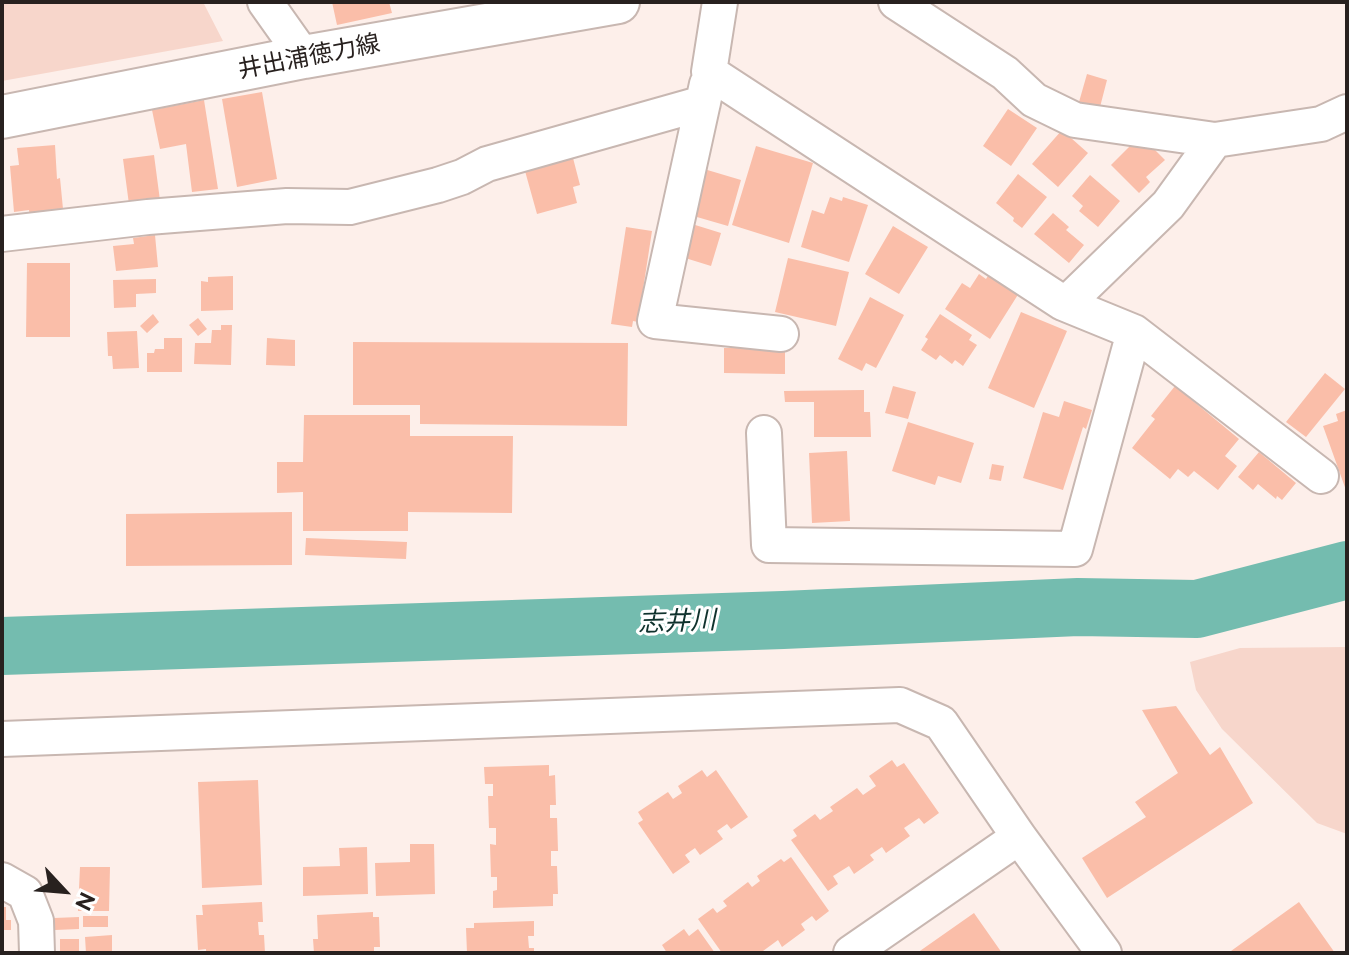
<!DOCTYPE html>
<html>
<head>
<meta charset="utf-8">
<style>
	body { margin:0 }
	#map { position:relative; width:1349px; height:955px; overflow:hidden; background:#fdefea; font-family:Raleway,sans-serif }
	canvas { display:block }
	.frame { position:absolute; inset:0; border:4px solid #28211f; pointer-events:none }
	.north { position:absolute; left:24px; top:851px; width:80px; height:80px; -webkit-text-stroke:6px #fff; paint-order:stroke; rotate:116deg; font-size:22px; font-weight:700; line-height:32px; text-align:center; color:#28211f }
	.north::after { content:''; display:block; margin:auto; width:28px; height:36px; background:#28211f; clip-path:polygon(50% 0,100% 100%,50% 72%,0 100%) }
</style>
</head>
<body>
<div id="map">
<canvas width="1349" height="955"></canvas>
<div class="frame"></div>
<div class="north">N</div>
</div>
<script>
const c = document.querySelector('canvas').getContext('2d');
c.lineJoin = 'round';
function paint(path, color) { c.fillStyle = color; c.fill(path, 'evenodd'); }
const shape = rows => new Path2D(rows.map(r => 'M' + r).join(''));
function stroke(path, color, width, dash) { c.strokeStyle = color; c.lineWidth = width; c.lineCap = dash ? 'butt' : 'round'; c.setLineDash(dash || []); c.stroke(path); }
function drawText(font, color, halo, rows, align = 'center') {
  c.font = font + ' Raleway,"Noto Sans JP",sans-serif'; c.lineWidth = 6; c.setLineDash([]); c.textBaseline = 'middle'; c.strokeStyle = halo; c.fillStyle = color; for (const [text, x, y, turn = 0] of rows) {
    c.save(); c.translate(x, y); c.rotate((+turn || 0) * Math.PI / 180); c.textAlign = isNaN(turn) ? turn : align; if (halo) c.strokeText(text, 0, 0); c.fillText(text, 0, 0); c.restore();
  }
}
paint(shape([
	[2,2,203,2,223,41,2,81],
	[1347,647,1347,834,1317,823,1222,729,1196,690,1190,662,1240,648]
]), '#f7d6cb');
stroke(shape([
	[2,646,783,620,1078,607,1197,609,1347,570]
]), '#74bcaf', 58);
paint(shape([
	[332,2,389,2,392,13,337,25],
	[1087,74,1107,80,1100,107,1079,102],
	[262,92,277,179,237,187,222,99],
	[204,100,218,189,192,192,186,144,160,149,152,110],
	[1008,109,1037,128,1011,166,983,146],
	[1062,130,1088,153,1058,187,1032,164],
	[1135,141,1142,148,1147,142,1165,160,1146,177,1150,182,1139,193,1111,165],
	[55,145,57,179,60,178,63,209,49,210,49,218,30,220,29,210,14,212,10,166,19,165,17,148],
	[756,146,813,163,789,243,732,225],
	[154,155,161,208,130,212,123,159],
	[573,158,580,185,573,187,577,203,537,214,525,171],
	[704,169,741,180,728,226,690,215],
	[1018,174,1047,197,1022,228,1013,221,1014,218,996,203],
	[1090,175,1120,201,1098,227,1079,211,1083,206,1072,196],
	[830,197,842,201,843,197,868,205,849,262,801,247,812,210,824,214],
	[1053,213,1069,227,1066,230,1084,245,1069,263,1034,234],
	[692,224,721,233,711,266,682,257],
	[893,226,928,247,899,294,865,274],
	[626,227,652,231,638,322,633,321,632,327,611,324],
	[155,235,158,267,116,271,113,246,134,244,133,238],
	[788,258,849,272,836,326,775,312],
	[27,263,70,263,70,337,26,337],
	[979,274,986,279,989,274,1019,293,990,339,945,309,962,283,970,288],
	[233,276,233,310,201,311,201,281,208,282,208,277],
	[156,279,156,293,136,294,136,307,114,308,113,280],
	[870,297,904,315,876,368,866,363,862,371,838,359],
	[1021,312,1067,331,1034,408,988,388],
	[153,314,159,322,147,333,140,326],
	[940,314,972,335,969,340,977,345,963,366,955,360,952,364,940,355,936,360,921,350,928,339,925,337],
	[198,318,207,329,198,336,189,325],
	[221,325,232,325,231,365,194,364,195,343,211,343,212,330,221,330],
	[137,331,139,368,113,369,112,356,108,356,107,332],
	[164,338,182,338,182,372,147,372,147,353,154,353,155,349,164,349],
	[267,338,295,340,295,366,266,365],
	[353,342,628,343,627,426,420,424,420,405,353,405],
	[724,348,785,348,785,374,724,373],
	[1325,373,1345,389,1306,437,1286,422],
	[893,386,916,392,908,419,885,413],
	[1175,386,1239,439,1225,456,1237,466,1218,490,1194,471,1188,477,1178,469,1170,479,1132,448,1155,419,1151,416],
	[864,390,864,412,870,412,871,437,814,437,814,402,785,402,784,391],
	[1064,401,1092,410,1086,429,1083,427,1063,490,1023,478,1043,412,1059,417],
	[1347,410,1347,493,1323,426,1338,421,1336,414],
	[304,415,410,415,410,436,513,436,512,513,408,512,408,531,303,531,303,492,277,493,277,462,303,462],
	[908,422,974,443,961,483,938,476,935,485,892,471],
	[847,451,850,521,812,523,809,453],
	[1259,452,1296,483,1282,500,1277,496,1276,499,1258,484,1253,490,1238,477],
	[992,464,1004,466,1001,481,989,479],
	[292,512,292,565,126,566,126,514],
	[306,538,407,542,406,559,305,555],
	[1176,706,1210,755,1220,747,1253,803,1107,898,1082,858,1146,817,1135,802,1178,773,1142,710],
	[892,760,897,767,904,763,939,813,924,824,919,818,904,828,910,836,886,853,882,847,870,855,874,860,854,874,849,866,833,876,838,884,828,891,791,840,797,836,793,830,815,814,820,820,833,811,830,807,857,788,863,795,876,786,869,776],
	[549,765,549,776,555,775,556,805,550,805,550,818,557,818,558,851,551,851,551,866,557,866,558,894,553,894,553,906,493,908,493,891,497,890,497,877,491,877,490,844,496,845,496,828,489,828,488,796,493,796,493,784,485,784,484,767],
	[702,770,707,777,716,770,748,817,731,829,727,824,717,831,723,839,700,855,695,848,685,855,690,862,673,874,638,823,643,820,638,812,668,792,673,799,682,793,678,786],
	[258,780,262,885,202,888,198,782],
	[410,844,434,844,435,894,376,896,375,863,410,862],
	[367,847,368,894,303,896,303,867,340,866,339,848],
	[791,857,829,911,816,921,812,916,801,924,805,930,782,947,778,940,763,951,764,953,722,953,698,919,713,908,717,913,727,906,723,901,748,882,752,887,760,881,757,876,781,859,784,862],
	[80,867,110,867,109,911,78,911],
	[262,902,263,922,258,922,259,935,264,935,265,953,206,953,206,949,198,950,196,915,203,915,202,905],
	[1299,902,1335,953,1232,953,1231,951],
	[2,907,6,907,6,920,11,920,11,930,2,930],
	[373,912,373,917,379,917,380,947,374,947,374,953,314,953,313,939,318,939,317,915],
	[974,913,1002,953,917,953],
	[83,916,108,916,108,927,83,927],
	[79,917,79,929,55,930,54,918],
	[534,921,534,936,528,936,529,948,534,948,534,953,467,953,466,928,474,928,474,923],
	[684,929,689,936,698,929,715,953,667,953,662,945],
	[112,935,112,953,86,953,85,937],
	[60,939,79,939,79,951,60,952]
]), '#fabea9');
const minor = shape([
	[265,2,304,57],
	[720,2,709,72,1063,303,1070,300,1168,205,1215,140],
	[896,2,1005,73,1034,100,1075,120,1215,140,1321,124,1347,112],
	[707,84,655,321,781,334],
	[2,234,148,217,287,206,350,207,438,185,462,177,487,164,703,103],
	[1063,303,1134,332,1321,476],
	[764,433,769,545,1075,549,1134,332],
	[2,739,900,705,941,723,1019,837,1104,953],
	[2,880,25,893,36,921,37,953],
	[851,953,1019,837]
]);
const major = shape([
	[2,117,304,57,618,2]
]);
stroke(minor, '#c8b7b1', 38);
stroke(major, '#c8b7b1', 46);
stroke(minor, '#fff', 34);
stroke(major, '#fff', 42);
drawText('24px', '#28211f', '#fff', [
	["井出浦徳力線",309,57,-11]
]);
drawText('italic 26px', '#0f322d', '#fff', [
	["志井川",677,622,-2]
]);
</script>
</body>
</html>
